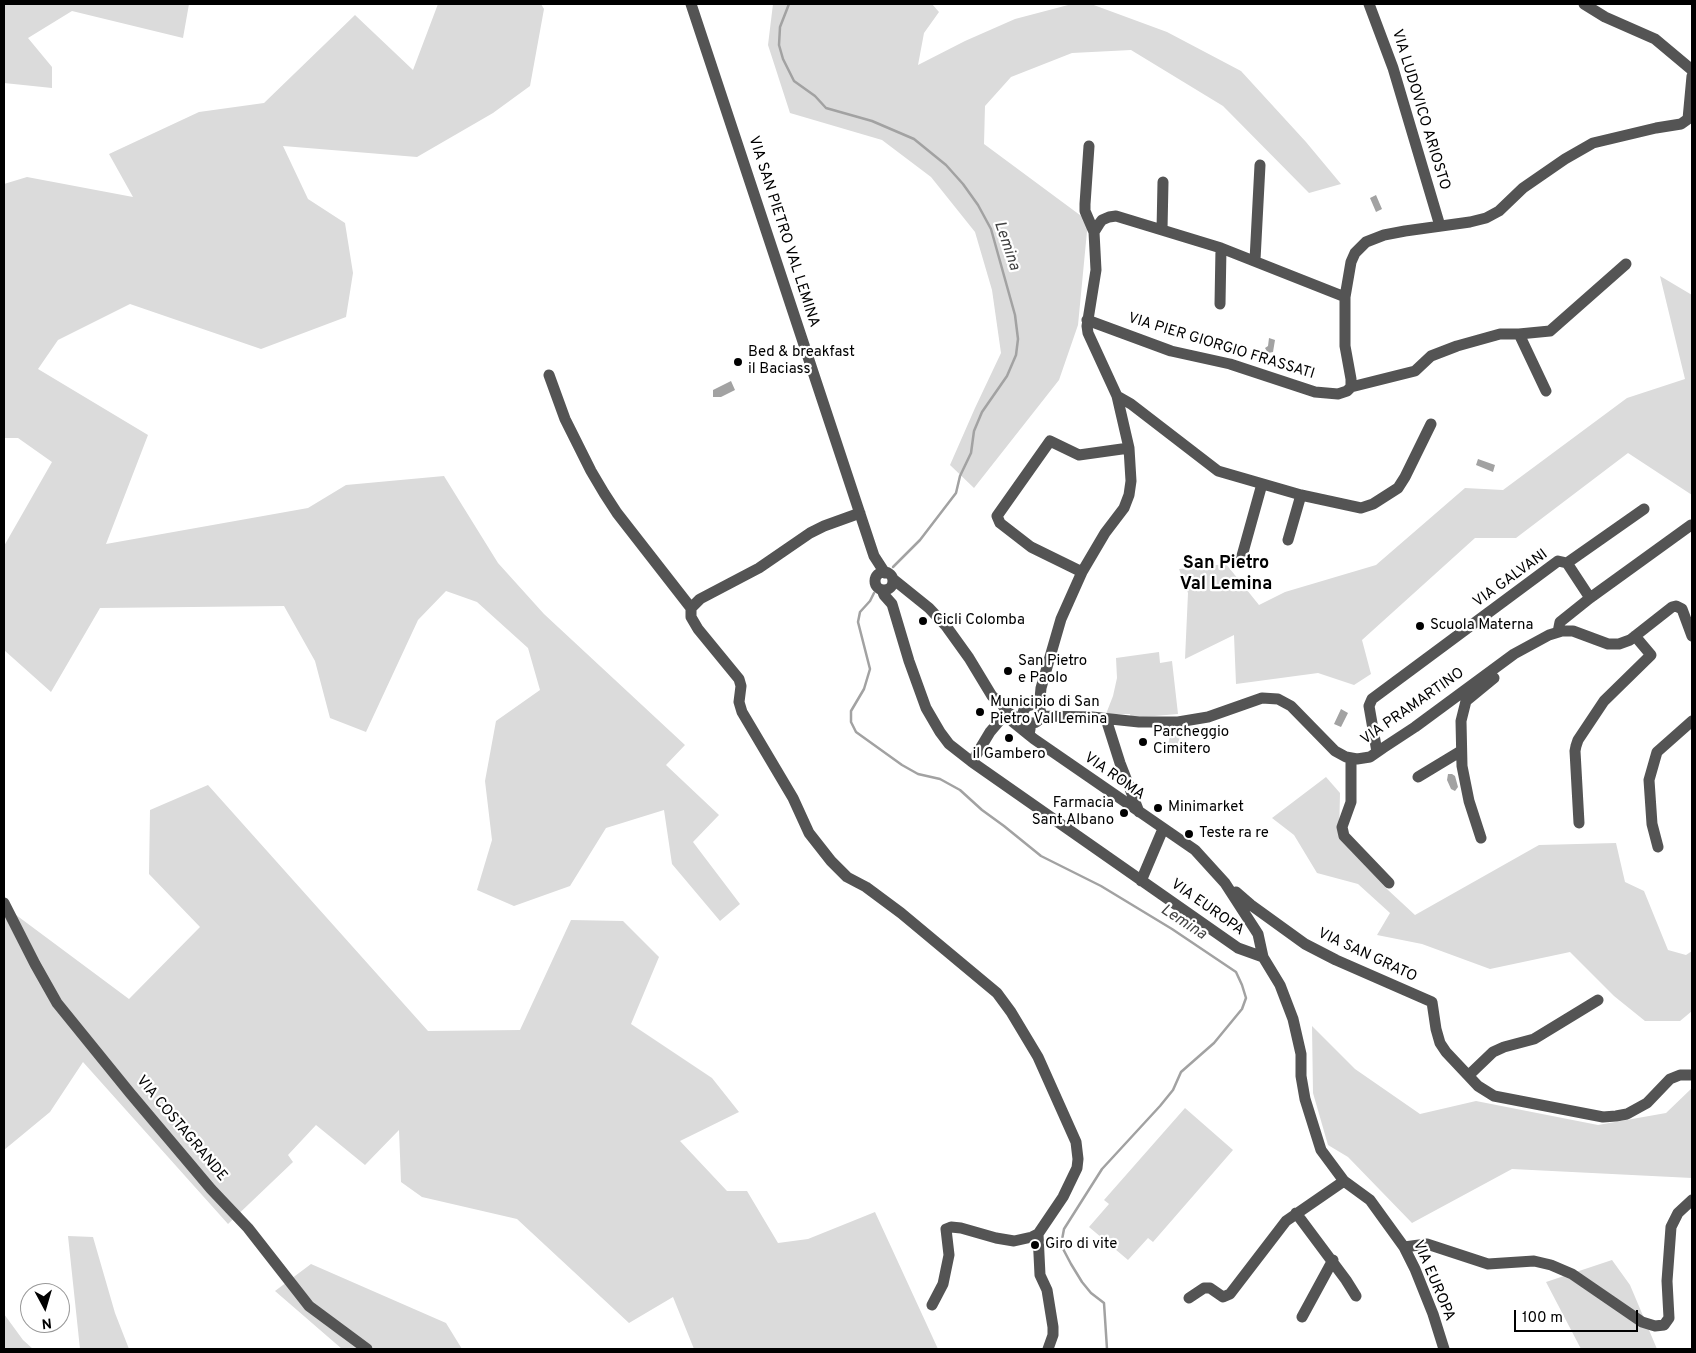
<!DOCTYPE html>
<html>
<head>
<meta charset="utf-8">
<style>
	body { margin:0 }
	#map { position:relative; width:1696px; height:1353px; overflow:hidden; background:#fff; font-family:Overpass,sans-serif }
	canvas { display:block }
	.frame { position:absolute; inset:0; border:5px solid #000; pointer-events:none }
	.north { position:absolute; left:20px; top:1283px; width:50px; height:50px; box-sizing:border-box; background:#fff; border:1px solid #999; border-radius:50%; rotate:174deg; font-size:14px; font-weight:700; line-height:20px; text-align:center; color:#000 }
	.north::after { content:''; display:block; margin:auto; width:18px; height:22px; background:#000; clip-path:polygon(50% 0,100% 100%,50% 72%,0 100%) }
	.scale { position:absolute; left:1514px; top:1310px; width:124px; height:22px; box-sizing:border-box; border:2px solid #000; border-top:0; padding-left:6px; font-size:15px; line-height:18px; white-space:nowrap; color:#000; -webkit-text-stroke:4px #fff; paint-order:stroke }
</style>
</head>
<body>
<div id="map">
<canvas width="1696" height="1353"></canvas>
<div class="frame"></div>
<div class="north">N</div>
<div class="scale">100 m</div>
</div>
<script>
const c = document.querySelector('canvas').getContext('2d');
c.lineJoin = 'round';
function paint(path, color) { c.fillStyle = color; c.fill(path, 'evenodd'); }
const shape = rows => new Path2D(rows.map(r => 'M' + r).join(''));
function stroke(path, color, width, dash) { c.strokeStyle = color; c.lineWidth = width; c.lineCap = dash ? 'butt' : 'round'; c.setLineDash(dash || []); c.stroke(path); }
function drawText(font, color, halo, rows, align = 'center') {
  c.font = font + ' Overpass,sans-serif'; c.lineWidth = 4.5; c.setLineDash([]); c.textBaseline = 'middle'; c.strokeStyle = halo; c.fillStyle = color; for (const [text, x, y, turn = 0] of rows) {
    c.save(); c.translate(x, y); c.rotate((+turn || 0) * Math.PI / 180); c.textAlign = isNaN(turn) ? turn : align; if (halo) c.strokeText(text, 0, 0); c.fillText(text, 0, 0); c.restore();
  }
}
paint(shape([
	[4,4,189,4,183,38,72,11,28,38,52,67,52,88,4,83],
	[438,4,541,4,544,9,530,86,493,113,417,157,283,146,308,199,345,223,353,273,346,317,261,349,130,304,58,340,38,369,148,435,106,544,308,508,346,485,444,476,498,563,544,614,685,745,666,765,719,815,693,842,740,904,720,921,672,864,664,810,606,828,570,886,514,906,477,890,492,840,485,781,496,721,540,690,528,648,477,602,446,591,418,620,366,732,330,718,315,661,284,606,100,608,51,692,4,650,4,546,52,462,18,438,4,438,4,184,27,177,133,197,109,154,199,112,264,103,355,15,413,70],
	[773,4,932,4,939,12,924,33,918,65,965,41,1015,19,1072,4,1091,4,1167,32,1241,71,1306,142,1341,184,1309,193,1223,106,1131,50,1072,53,1011,77,985,106,984,144,1088,221,1078,325,1059,380,974,488,950,465,975,408,1001,353,992,290,975,232,931,177,882,140,790,113,768,45],
	[1660,276,1692,295,1692,495,1628,453,1516,538,1475,538,1362,640,1371,674,1354,685,1318,673,1236,684,1234,635,1185,659,1188,593,1179,569,1226,564,1259,605,1285,592,1376,565,1465,488,1503,490,1627,398,1685,379],
	[1159,652,1160,663,1172,661,1178,714,1131,718,1130,714,1106,714,1113,696,1117,678,1116,658],
	[1182,727,1176,753,1167,752,1171,728],
	[1326,777,1340,793,1339,838,1388,890,1415,915,1539,845,1616,843,1625,882,1644,891,1668,950,1686,955,1692,951,1692,1011,1680,1021,1645,1021,1614,996,1570,952,1490,969,1422,944,1377,935,1390,913,1358,884,1317,873,1294,835,1272,818],
	[208,785,428,1031,520,1030,571,920,623,921,659,957,631,1024,712,1078,739,1112,680,1141,727,1191,747,1191,778,1243,808,1239,875,1212,938,1349,694,1349,673,1297,629,1323,517,1219,422,1197,401,1182,399,1130,365,1165,316,1125,288,1155,293,1162,228,1224,83,1062,50,1112,4,1150,4,906,129,999,200,927,149,874,150,810],
	[1312,1026,1355,1069,1420,1114,1476,1101,1598,1125,1666,1113,1692,1088,1692,1178,1512,1169,1412,1223,1348,1157,1328,1145,1313,1093],
	[1185,1108,1233,1150,1153,1242,1148,1238,1128,1260,1089,1227,1109,1204,1104,1200],
	[68,1236,93,1237,115,1313,129,1349,80,1349],
	[1612,1260,1630,1285,1657,1349,1581,1349,1546,1282],
	[311,1264,446,1323,462,1349,342,1349,275,1291],
	[4,1314,23,1340,33,1349,4,1349]
]), '#dbdbdb');
paint(shape([
	[1376,195,1382,209,1376,212,1370,198],
	[1269,338,1275,340,1273,352,1268,353,1265,348,1268,346],
	[731,381,735,390,721,397,713,397,713,390],
	[1478,459,1495,465,1493,472,1476,465],
	[1341,709,1348,713,1341,727,1334,724],
	[1448,774,1452,774,1455,776,1458,787,1455,791,1451,789,1447,780]
]), '#a2a2a2');
stroke(shape([
	[789,4,780,27,779,45,783,59,794,81,815,96,826,108,872,121,914,139,946,165,963,184,978,205,991,229,1015,315,1018,339,1016,355,1007,376,982,412,974,431,971,453,960,476,956,493,920,540,893,567],
	[874,593,870,601,860,612,858,622,870,669,864,689,851,711,851,722,856,732,902,765,918,774,940,779,960,790,982,810,1004,826,1041,856,1101,886,1172,929,1236,972,1242,985,1246,998,1242,1009,1214,1043,1181,1072,1173,1090,1160,1106,1102,1169,1064,1229,1061,1245,1071,1264,1082,1282,1091,1293,1104,1303,1107,1349]
]), '#a2a2a2', 2.5);
stroke(shape([
	[691,4,874,556,885,573],
	[1369,4,1393,68,1440,226],
	[1584,4,1605,17,1655,39,1692,70],
	[1089,146,1085,204,1085,211,1094,232],
	[1162,230,1163,182],
	[1255,260,1260,165],
	[1220,304,1221,248],
	[1087,320,1171,351,1230,364,1315,392,1338,394,1347,391,1351,387,1351,379,1345,346,1345,297,1351,262,1355,253,1366,242,1384,235,1405,231,1470,222,1486,218,1499,211,1523,188,1565,159,1593,143,1656,128,1681,124,1688,119,1692,76],
	[1519,334,1546,391],
	[549,375,565,419,591,471,604,493,617,513,691,608,691,617,698,629,739,679,741,686,739,702,742,712,793,798,809,833,831,861,847,877,866,887,901,913,997,993,1011,1012,1038,1057,1076,1142,1078,1159,1077,1168,1063,1197,1038,1234,1032,1237,1014,1241,996,1238,961,1228,951,1227,946,1229,949,1255,943,1284,932,1305],
	[1351,387,1415,371,1431,356,1457,346,1500,334,1519,334,1550,331,1626,264],
	[1117,396,1131,404,1218,471,1301,495,1361,508,1373,504,1398,488,1405,477,1431,424],
	[1288,540,1301,495],
	[1240,563,1262,484],
	[1567,563,1644,509],
	[1567,563,1590,598],
	[1082,572,1031,547,1000,523,997,516,1050,441,1079,455,1129,448],
	'875 581a9 9 0 1 1 18 0a9 9 0 1 1-18 0Z',
	[893,579,929,608,946,626,969,658,992,696,1002,704,1007,712,1016,717,1024,718],
	[882,590,884,595,892,604,909,661,926,708,940,732,949,744,972,762,1238,948,1263,957],
	[691,608,700,599,759,568,810,533,824,526,860,513],
	[1558,632,1560,622,1590,598,1691,525],
	'1023 714a9 9 0 1 1 18 0a9 9 0 1 1-18 0Z',
	[1039,709,1041,688,1061,619,1082,572,1105,533,1124,508,1129,495,1131,481,1129,448,1117,396,1088,333,1087,326,1096,270,1094,232,1099,224,1102,220,1109,217,1116,216,1162,230,1221,248,1345,297],
	[1041,716,1092,717,1139,722,1178,722,1208,717,1262,698,1278,699,1291,706,1335,751,1346,757,1357,759,1370,757,1383,748,1415,727,1514,654,1549,635,1562,631,1573,631,1608,644,1619,644,1630,640,1672,607,1676,606,1682,609,1692,636],
	[1106,719,1120,763,1139,812],
	[1031,723,1029,735,1034,739,1195,850,1225,883,1258,934,1263,957,1280,985,1293,1019,1301,1054,1301,1076,1305,1099,1321,1150,1344,1181,1370,1200,1404,1247,1415,1269,1433,1314,1444,1349],
	[1377,752,1369,706,1372,699,1558,561,1567,563],
	[1351,759,1351,802,1342,827,1344,836,1389,883],
	[972,762,990,732,1007,712,1013,722,1029,735],
	[1418,777,1461,751],
	[1579,823,1575,751,1576,746,1578,740,1604,701,1651,655,1635,636],
	[1481,838,1469,801,1462,766,1461,721,1466,701,1494,678],
	[1658,847,1652,824,1649,780,1657,752,1692,721],
	[1141,881,1163,829],
	[1236,892,1251,905,1305,944,1336,960,1432,1002,1436,1029,1440,1043,1446,1052,1478,1086,1494,1096,1603,1117,1616,1116,1627,1114,1647,1103,1670,1079,1680,1075,1692,1075],
	[4,903,35,964,57,1003,130,1093,211,1189,248,1228,309,1306,367,1349],
	[1469,1075,1493,1052,1504,1047,1534,1039,1598,1000],
	[1296,1213,1346,1280,1356,1296],
	[1038,1234,1040,1275,1047,1290,1053,1327,1053,1335,1048,1349],
	[1404,1247,1427,1244,1488,1264,1534,1261,1551,1265,1572,1274,1642,1322,1655,1326,1664,1325,1669,1318,1667,1281,1671,1227,1678,1213,1692,1200],
	[1189,1298,1204,1288,1210,1288,1223,1297,1230,1294,1286,1221,1344,1181],
	[1302,1317,1333,1260]
]), '#545454', 11);
for (const [x, y, r, color] of [
	[738,362,5,"#000"],
	[923,621,5,"#000"],
	[1420,626,5,"#000"],
	[1008,671,5,"#000"],
	[980,712,5,"#000"],
	[1009,738,5,"#000"],
	[1143,742,5,"#000"],
	[1158,808,5,"#000"],
	[1124,813,5,"#000"],
	[1189,834,5,"#000"],
	[1035,1245,5,"#000"]
]) { const dot = new Path2D(); dot.arc(x, y, r, 0, 2 * Math.PI); c.fillStyle = color; c.fill(dot); stroke(dot, '#fff', 2); }
drawText('15px', '#000', '#fff', [
	["VIA LUDOVICO ARIOSTO",1420,110,73],
	["VIA SAN PIETRO VAL LEMINA",783,232,72],
	["VIA PIER GIORGIO FRASSATI",1221,347,17],
	["VIA GALVANI",1511,579,-36],
	["VIA PRAMARTINO",1413,707,-35],
	["VIA ROMA",1114,777,35],
	["VIA EUROPA",1207,908,35],
	["VIA SAN GRATO",1367,956,25],
	["VIA COSTAGRANDE",181,1129,50],
	["VIA EUROPA",1433,1281,67]
]);
drawText('15px', '#000', '#fff', [
	["Bed & breakfast",748,353],
	["il Baciass",748,370],
	["Cicli Colomba",933,621],
	["Scuola Materna",1430,626],
	["San Pietro",1018,662],
	["e Paolo",1018,679],
	["Municipio di San",990,703],
	["Pietro Val Lemina",990,720],
	["Parcheggio",1153,733],
	["Cimitero",1153,750],
	["il Gambero",1009,755,"center"],
	["Farmacia",1114,804,"right"],
	["Sant Albano",1114,821,"right"],
	["Minimarket",1168,808],
	["Teste ra re",1199,834],
	["Giro di vite",1045,1245]
], 'left');
drawText('italic 16px', '#434343', '#fff', [
	["Lemina",1006,246,71],
	["Lemina",1183,923,33]
]);
drawText('bold 18px', '#000', '#fff', [
	["San Pietro",1226,564],
	["Val Lemina",1226,585]
]);
</script>
</body>
</html>
